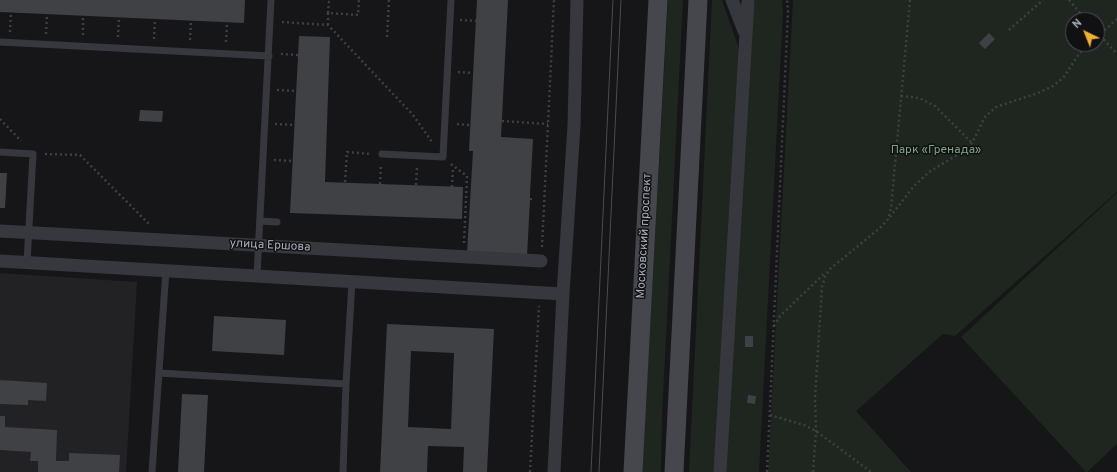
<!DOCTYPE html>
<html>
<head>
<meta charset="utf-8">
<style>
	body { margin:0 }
	#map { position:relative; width:1117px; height:472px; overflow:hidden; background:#161618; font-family:Overpass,sans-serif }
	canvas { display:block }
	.north { position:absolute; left:1065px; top:12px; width:40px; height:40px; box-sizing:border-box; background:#111113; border:1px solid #4d4f55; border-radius:50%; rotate:317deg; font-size:11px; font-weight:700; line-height:16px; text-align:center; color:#a8adb8 }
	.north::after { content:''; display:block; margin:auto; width:14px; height:18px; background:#f2b134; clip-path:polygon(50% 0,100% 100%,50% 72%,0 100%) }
</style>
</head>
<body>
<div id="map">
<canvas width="1117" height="472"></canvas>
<div class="north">N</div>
</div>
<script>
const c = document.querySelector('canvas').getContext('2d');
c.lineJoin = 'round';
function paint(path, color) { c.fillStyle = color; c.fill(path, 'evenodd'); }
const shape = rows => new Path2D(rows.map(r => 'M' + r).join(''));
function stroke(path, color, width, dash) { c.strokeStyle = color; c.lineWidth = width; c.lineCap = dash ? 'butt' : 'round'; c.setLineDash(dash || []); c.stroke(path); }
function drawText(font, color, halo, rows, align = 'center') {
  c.font = font + ' Overpass,sans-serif'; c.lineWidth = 3; c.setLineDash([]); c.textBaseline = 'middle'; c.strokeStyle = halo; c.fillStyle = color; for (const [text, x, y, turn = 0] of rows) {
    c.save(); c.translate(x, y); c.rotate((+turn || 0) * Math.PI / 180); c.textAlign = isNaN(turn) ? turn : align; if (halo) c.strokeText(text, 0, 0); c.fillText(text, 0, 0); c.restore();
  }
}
paint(shape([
	[0,273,137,282,126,472,0,472]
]), '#222225');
paint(shape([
	[668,0,683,0,662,417,661,472,642,472],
	[712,0,722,0,740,52,715,472,689,472],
	[752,0,782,0,783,13,759,472,726,472],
	[793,0,1117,0,1117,192,955,336,943,334,856,411,911,472,768,472],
	[1073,20,1097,20,1097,44,1073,44],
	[1117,193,1117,444,1087,472,1086,472,961,337]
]), '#1e261f');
paint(shape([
	[0,0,245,0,244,23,0,12],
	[477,0,508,0,501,137,533,139,530,194,530,198,532,198,532,200,530,200,527,256,467,253,473,151,469,151],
	[989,33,995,39,985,49,979,43],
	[299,36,330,37,325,182,463,187,462,219,290,213],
	[140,110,163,111,162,122,139,121],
	[0,173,7,173,5,208,0,208],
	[214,316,286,320,284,355,212,351],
	[387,324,494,329,487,472,463,472,464,447,428,446,427,472,380,472],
	[411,351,454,353,451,429,408,427],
	[745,336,753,336,753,347,745,347],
	[0,380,47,383,46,401,28,400,28,405,0,404],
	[182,394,208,395,204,472,178,472],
	[748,395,756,396,755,404,747,403],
	[0,416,5,416,5,427,57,430,56,461,69,461,69,453,120,455,119,472,38,472,38,461,30,461,31,452,0,450]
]), '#404145');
stroke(shape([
	[1069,0,1086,20],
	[328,13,329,2,331,0],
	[460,20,476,21],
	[282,22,328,25,413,115,432,142],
	[328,25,328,13,358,15,359,0],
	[1009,30,1043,0],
	[10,32,11,12],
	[1097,32,1117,54],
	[46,34,47,14],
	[83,35,83,16],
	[118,37,119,18],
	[387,37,389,0],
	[1097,37,1117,19],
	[154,39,155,19],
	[190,40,191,21],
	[226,42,227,23],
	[281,54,298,55],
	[458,72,473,73],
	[277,90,296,91],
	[901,96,919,98,935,106,972,143],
	[0,119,21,141],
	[502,121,548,124],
	[275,124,295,125],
	[457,124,470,125],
	[45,154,80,155,149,224],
	[274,160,293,161],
	[451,164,467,176,464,243],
	[345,182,347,152,371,154],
	[380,184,381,164],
	[416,185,417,168],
	[452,187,453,167],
	[890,217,914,186,929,172,962,152,972,143,985,117,996,107,1038,93,1053,86,1063,78,1079,54,1089,44],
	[542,247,554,0],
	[774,326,780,316,826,272],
	[770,415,804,425,816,431,871,472],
	[530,472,539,306],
	[767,472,788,11,787,0],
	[813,472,816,431,815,398,822,287,825,277,830,269,880,228,888,219,891,208,910,0]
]), '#3d3f44', 2.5, [2, 3]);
stroke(shape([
	[0,42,269,56],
	[0,152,33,154,27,262],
	[382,154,443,157,451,0],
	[260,221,277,222],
	[257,275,271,0],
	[159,373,346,384,352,281],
	[152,472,166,270],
	[343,472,346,384]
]), '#37383d', 7);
stroke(shape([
	[732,0,744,31],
	[0,231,541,261],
	[0,261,563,294],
	[554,472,563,294,574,126,577,0],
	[720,472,748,0]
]), '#37383d', 13);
stroke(shape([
	[633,472,658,0],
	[674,472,698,0]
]), '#45474d', 19);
stroke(shape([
	[591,472,613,0],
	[599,472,621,0]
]), '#4a4c52', 1);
drawText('12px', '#7fa381', '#111113', [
	["Парк «Гренада»",936,151]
]);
drawText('12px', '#a8adb8', '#111113', [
	["Московский проспект",645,236,-87],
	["улица Ершова",270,246,3]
]);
</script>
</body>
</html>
